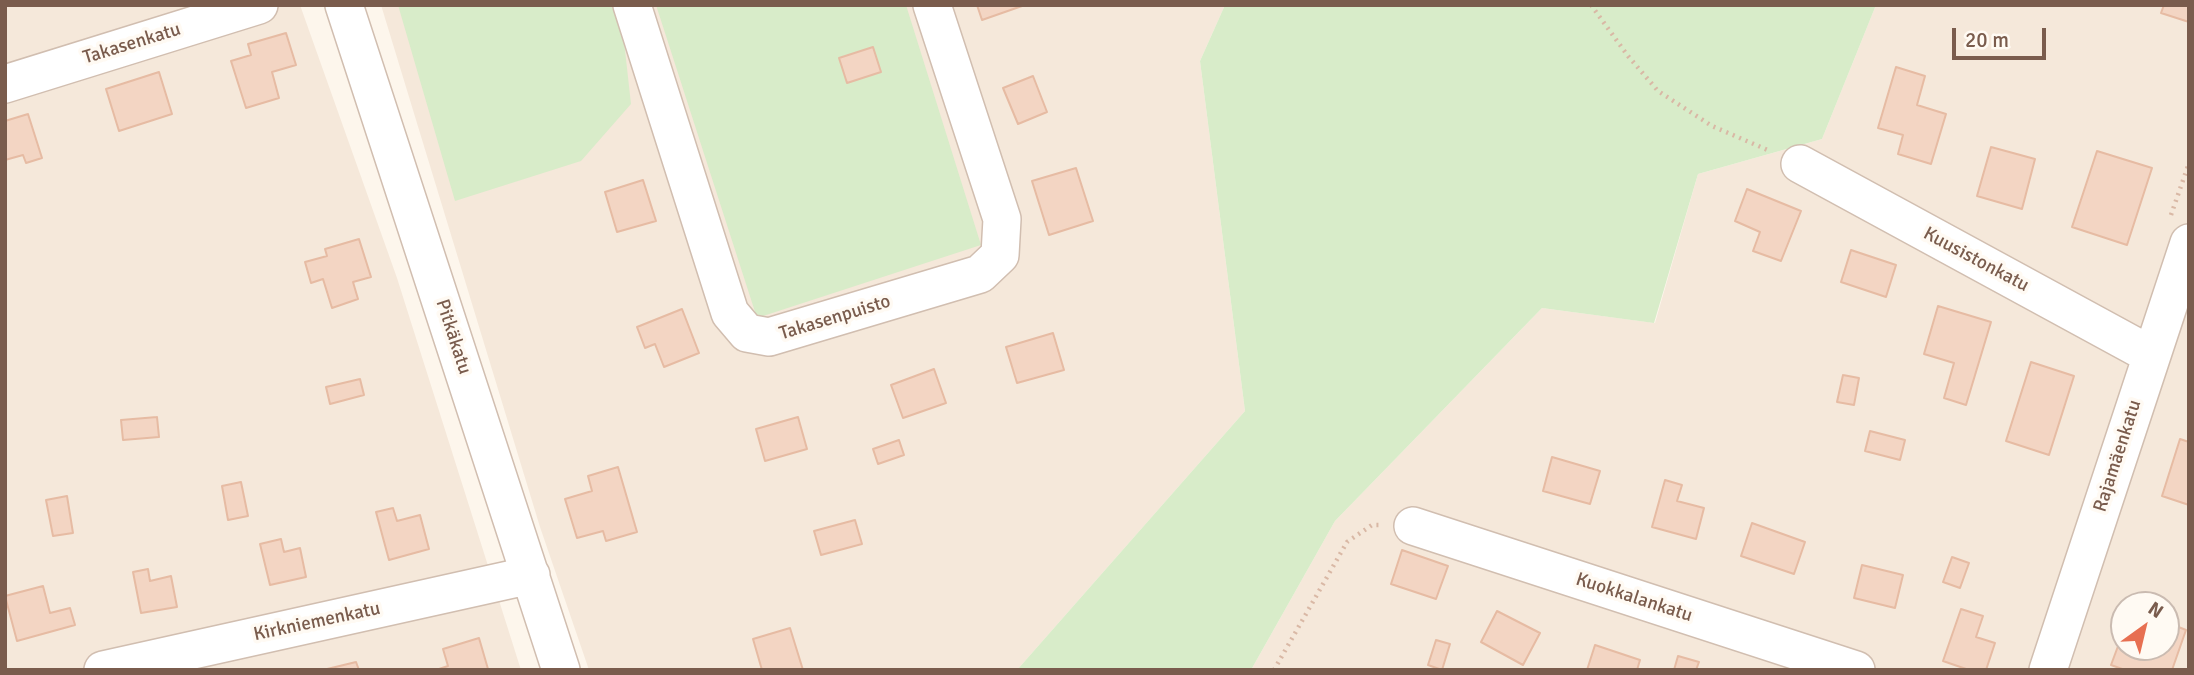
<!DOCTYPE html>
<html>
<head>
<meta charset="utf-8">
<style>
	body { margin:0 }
	#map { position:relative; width:2194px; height:675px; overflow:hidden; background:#fdf6ec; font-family:Signika,sans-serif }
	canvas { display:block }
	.frame { position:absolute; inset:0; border:7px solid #7a5c4d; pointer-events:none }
	.north { position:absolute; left:2110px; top:591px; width:70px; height:70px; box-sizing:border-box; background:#fffaf3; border:2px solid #cabbb1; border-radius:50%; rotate:34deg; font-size:19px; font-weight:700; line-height:28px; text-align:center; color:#7a5c4d }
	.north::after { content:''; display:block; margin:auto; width:24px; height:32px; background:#e76f51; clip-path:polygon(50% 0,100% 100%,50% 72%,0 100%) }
	.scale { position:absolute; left:1952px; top:28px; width:94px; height:32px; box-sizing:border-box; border:4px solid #7a5c4d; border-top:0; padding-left:9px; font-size:21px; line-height:24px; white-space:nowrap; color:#7a5c4d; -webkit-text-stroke:5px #fffaf3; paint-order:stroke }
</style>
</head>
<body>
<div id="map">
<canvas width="2194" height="675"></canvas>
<div class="frame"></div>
<div class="north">N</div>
<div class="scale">20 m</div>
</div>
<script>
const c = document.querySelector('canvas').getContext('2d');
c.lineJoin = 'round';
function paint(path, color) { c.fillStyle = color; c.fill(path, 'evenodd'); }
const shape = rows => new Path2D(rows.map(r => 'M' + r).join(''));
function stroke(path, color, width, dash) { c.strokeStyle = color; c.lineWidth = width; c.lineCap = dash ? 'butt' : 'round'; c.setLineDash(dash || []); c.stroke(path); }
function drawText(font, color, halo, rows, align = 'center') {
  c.font = font + ' Signika,sans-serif'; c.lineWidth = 7; c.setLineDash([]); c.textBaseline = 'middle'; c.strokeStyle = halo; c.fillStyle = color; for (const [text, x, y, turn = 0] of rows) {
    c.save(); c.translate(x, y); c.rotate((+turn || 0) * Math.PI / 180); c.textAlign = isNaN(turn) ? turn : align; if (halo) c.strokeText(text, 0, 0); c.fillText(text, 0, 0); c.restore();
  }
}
paint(shape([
	[5,5,300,5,397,278,521,670,5,670],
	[381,5,1225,5,1200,61,1245,411,1017,670,589,670,540,527],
	[1876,5,2189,5,2189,670,1251,670,1335,521,1542,308,1655,323,1698,174,1822,139],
	[2124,605,2166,605,2166,647,2124,647]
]), '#f5e8da');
paint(shape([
	[398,5,611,5,623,32,631,104,581,161,455,201],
	[656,5,906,5,981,245,757,318],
	[1225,5,1876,5,1822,139,1698,174,1654,323,1542,308,1335,521,1251,670,1017,670,1245,411,1200,61]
]), '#d8ecc9');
const building = shape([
	[977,5,1022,5,1022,6,982,20,977,5],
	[2164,5,2189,5,2189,22,2161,13,2164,5],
	[286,33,296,65,272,72,279,98,246,108,231,61,251,55,248,44,286,33],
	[873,47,881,72,847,83,839,58,873,47],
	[1896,67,1925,76,1917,105,1946,114,1931,164,1898,154,1903,135,1878,128,1896,67],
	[159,72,172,114,119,131,106,89,159,72],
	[1033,76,1047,112,1018,124,1003,88,1033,76],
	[28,114,42,158,26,163,23,155,5,160,5,121,28,114],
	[1991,147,2035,159,2022,209,1977,196,1991,147],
	[2097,151,2152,168,2127,245,2072,227,2097,151],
	[1076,168,1093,221,1049,235,1032,181,1076,168],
	[643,180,656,221,617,232,605,192,643,180],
	[1747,189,1801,211,1781,261,1753,251,1760,232,1735,221,1747,189],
	[359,239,371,277,353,282,358,299,332,308,323,279,311,283,305,262,327,256,325,249,359,239],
	[1851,250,1896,265,1886,297,1841,282,1851,250],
	[1938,306,1991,322,1966,405,1944,398,1954,363,1924,354,1938,306],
	[682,309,699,353,664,367,655,344,645,348,637,327,682,309],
	[1053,333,1064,370,1017,383,1006,347,1053,333],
	[2031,362,2074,376,2049,455,2006,441,2031,362],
	[934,369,946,403,903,418,891,385,934,369],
	[1843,375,1859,378,1854,405,1837,402,1843,375],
	[360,379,364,395,330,404,326,387,360,379],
	[157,417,159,437,123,440,121,420,157,417],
	[798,417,807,449,765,461,756,429,798,417],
	[1870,431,1905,440,1900,460,1865,451,1870,431],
	[2180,439,2189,442,2189,505,2162,496,2180,439],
	[899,440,904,455,878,464,873,449,899,440],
	[1552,457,1600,471,1590,504,1543,491,1552,457],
	[618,467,637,532,606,541,603,531,577,538,565,499,592,491,588,476,618,467],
	[1665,480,1682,485,1677,501,1704,508,1696,539,1652,527,1665,480],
	[241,482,248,516,228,520,222,486,241,482],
	[67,496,73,533,53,536,46,500,67,496],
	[393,508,397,521,420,515,429,549,389,560,376,512,393,508],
	[855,520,862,544,821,555,814,531,855,520],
	[1752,523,1805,542,1794,574,1741,556,1752,523],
	[281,539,284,552,300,548,306,577,270,585,260,544,281,539],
	[1402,550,1448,566,1436,599,1391,584,1402,550],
	[1952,557,1969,563,1960,588,1943,582,1952,557],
	[1862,565,1903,575,1895,608,1854,598,1862,565],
	[148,569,150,581,171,576,177,607,141,613,133,572,148,569],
	[43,586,50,613,70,608,75,625,17,641,5,596,43,586],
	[1961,609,1983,616,1976,637,1995,643,1986,670,1969,670,1943,661,1961,609],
	[1497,611,1540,633,1523,665,1481,642,1497,611],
	[2166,622,2186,630,2172,670,2125,670,2111,665,2124,630,2124,647,2166,647,2166,622],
	[790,628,803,670,762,670,753,639,790,628],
	[479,638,488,669,436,670,448,666,443,649,479,638],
	[1436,640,1450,644,1442,670,1428,665,1436,640],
	[1595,645,1640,660,1637,670,1587,670,1595,645],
	[1678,656,1699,662,1696,670,1674,670,1678,656],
	[356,662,359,670,323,670,356,662]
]);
paint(building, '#f3d5c3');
stroke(building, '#e6bba3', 2);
const minor = shape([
	[344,5,561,670],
	[632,5,730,313,747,333,769,337,980,274,1000,255,1002,219,932,5],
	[5,84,259,5],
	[1800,164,2151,355],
	[1413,526,1856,670],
	[103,670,531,575],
	[2048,670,2189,243]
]);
stroke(minor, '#d1beb0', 40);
stroke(shape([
	[1591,5,1628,56,1658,91,1712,126,1770,151],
	[2171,215,2189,163],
	[1274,670,1347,542,1372,525,1379,525]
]), '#d9b8a5', 4.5, [2, 5]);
stroke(minor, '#fff', 37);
drawText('19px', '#7a5c4d', '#fffaf3', [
	["Takasenkatu",132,44,-17],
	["Kuusistonkatu",1976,260,28],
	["Takasenpuisto",835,318,-17],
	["Pitkäkatu",453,337,72],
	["Rajamäenkatu",2118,456,-72],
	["Kuokkalankatu",1634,598,18],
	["Kirkniemenkatu",317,622,-12]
]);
</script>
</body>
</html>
